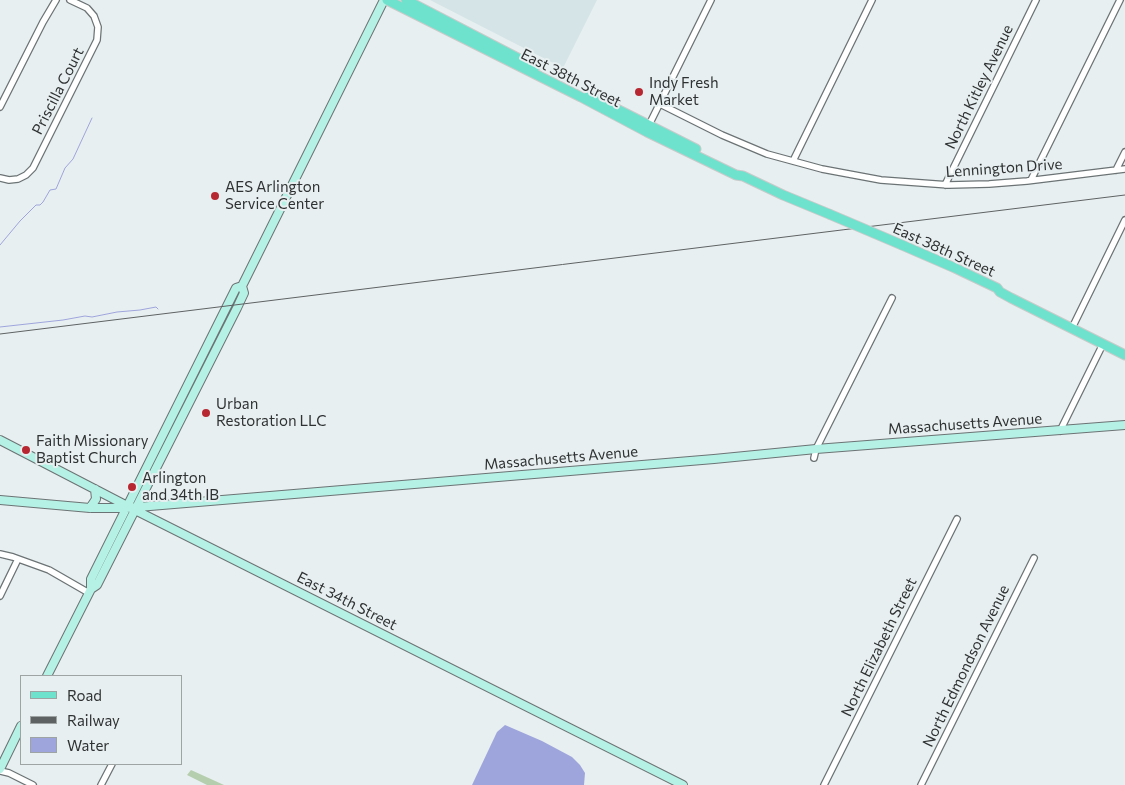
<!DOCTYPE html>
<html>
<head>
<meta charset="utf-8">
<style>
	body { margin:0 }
	#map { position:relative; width:1125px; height:785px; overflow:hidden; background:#e8eff0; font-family:Commissioner,sans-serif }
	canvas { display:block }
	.legend { position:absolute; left:20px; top:675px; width:162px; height:90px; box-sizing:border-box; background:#e8eff0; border:1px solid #9ea3a4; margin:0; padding:6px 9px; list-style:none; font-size:15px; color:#2f3233 }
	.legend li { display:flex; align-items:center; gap:10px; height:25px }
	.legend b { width:25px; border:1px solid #9ea3a4 }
</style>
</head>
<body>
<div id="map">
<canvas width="1125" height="785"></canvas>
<ul class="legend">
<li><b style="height:6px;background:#6ee2cd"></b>Road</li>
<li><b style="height:6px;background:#5e6263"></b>Railway</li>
<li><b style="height:14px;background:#9ea5dc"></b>Water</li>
</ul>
</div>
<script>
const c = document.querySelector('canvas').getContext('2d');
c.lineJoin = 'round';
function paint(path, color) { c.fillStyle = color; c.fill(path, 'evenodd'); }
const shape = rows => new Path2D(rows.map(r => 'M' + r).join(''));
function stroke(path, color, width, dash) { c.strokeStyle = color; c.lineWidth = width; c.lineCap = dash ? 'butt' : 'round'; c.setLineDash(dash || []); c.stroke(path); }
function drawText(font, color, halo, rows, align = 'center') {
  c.font = font + ' Commissioner,sans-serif'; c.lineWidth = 4; c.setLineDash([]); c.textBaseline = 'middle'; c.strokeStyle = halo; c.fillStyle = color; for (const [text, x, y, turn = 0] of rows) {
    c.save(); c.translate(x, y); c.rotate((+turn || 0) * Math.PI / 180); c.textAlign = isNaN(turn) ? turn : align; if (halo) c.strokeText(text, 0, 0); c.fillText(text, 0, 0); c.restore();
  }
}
paint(shape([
	[430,0,597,0,563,68]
]), '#d4e4e7');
paint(shape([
	[191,770,224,785,207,785,187,775]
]), '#b5ceae');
paint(shape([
	[505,725,542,741,572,757,580,765,585,773,584,785,472,785,497,732]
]), '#9ea5dc');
stroke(shape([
	[0,245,20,221,36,205,40,205,43,202,50,190,56,189,65,168,73,159,92,118],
	[0,327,63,320,85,316,92,317,117,312,140,310,156,307,158,309]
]), '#9ea5dc', 1);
const street = shape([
	[660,104,722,135,767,154,822,169,881,180,949,185,989,184,1027,181,1125,169],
	[0,107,43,22,56,0],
	[649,128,651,121,711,0],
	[793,161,872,0],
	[1116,170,1125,152],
	[0,178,9,180,18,179,26,175,33,168,97,40,98,27,94,16,87,8,70,0],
	[1031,180,1120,0],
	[945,185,1036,0],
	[1074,324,1125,220],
	[1060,431,1103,344],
	[814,458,816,449,892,298],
	[0,554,13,557,49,570,89,593],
	[0,596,18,559],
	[0,771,9,773,33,785],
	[101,785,112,764],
	[824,785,957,519],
	[921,785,1034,558]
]);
const secondary = shape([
	[0,440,135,510,683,785],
	[0,500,90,508,126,508,714,459,816,449,1125,425],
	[90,508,96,499,95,489],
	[91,589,97,585,237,308,244,293,242,286,384,0],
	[47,676,91,589,91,579,236,288,242,286],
	[0,769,21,726]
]);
const primary = shape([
	[387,0,581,97,647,132,736,175,743,176,783,195,829,214],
	[406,0,535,67],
	[589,95,696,149],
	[902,245,955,268,997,288,1000,292,1011,298,1125,355]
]);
stroke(street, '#6c7374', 8);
stroke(secondary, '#6c7374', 10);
stroke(primary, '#c9caca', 11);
stroke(street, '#fff', 5.5);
stroke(secondary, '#b6f1e6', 8);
stroke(primary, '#6ee2cd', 9);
stroke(shape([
	[0,334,1125,195]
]), '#5e6263', 1);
const primaryBridge = shape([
	[829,214,902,245]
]);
stroke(primaryBridge, '#c9caca', 11, []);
stroke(primaryBridge, '#6ee2cd', 9);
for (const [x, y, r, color] of [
	[639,92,5,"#b72732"],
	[215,196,5,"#b72732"],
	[206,413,5,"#b72732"],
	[26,450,5,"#b72732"],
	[132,487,5,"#b72732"]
]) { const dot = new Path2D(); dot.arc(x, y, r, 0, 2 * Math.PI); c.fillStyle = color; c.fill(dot); stroke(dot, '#e8eff0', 2); }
drawText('15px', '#2f3233', '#e8eff0', [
	["East 38th Street",571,78,27],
	["North Kitley Avenue",979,87,-64],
	["Priscilla Court",58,91,-63],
	["Lennington Drive",1004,168,-4],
	["East 38th Street",944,250,24],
	["Massachusetts Avenue",965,424,-4],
	["Massachusetts Avenue",561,458,-5],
	["East 34th Street",347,601,27],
	["North Elizabeth Street",879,647,-64],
	["North Edmondson Avenue",966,666,-64]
]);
drawText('15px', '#2f3233', '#e8eff0', [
	["Indy Fresh",649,83],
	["Market",649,100],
	["AES Arlington",225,187],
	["Service Center",225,204],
	["Urban",216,404],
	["Restoration LLC",216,421],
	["Faith Missionary",36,441],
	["Baptist Church",36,458],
	["Arlington",142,478],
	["and 34th IB",142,495]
], 'left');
</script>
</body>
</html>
